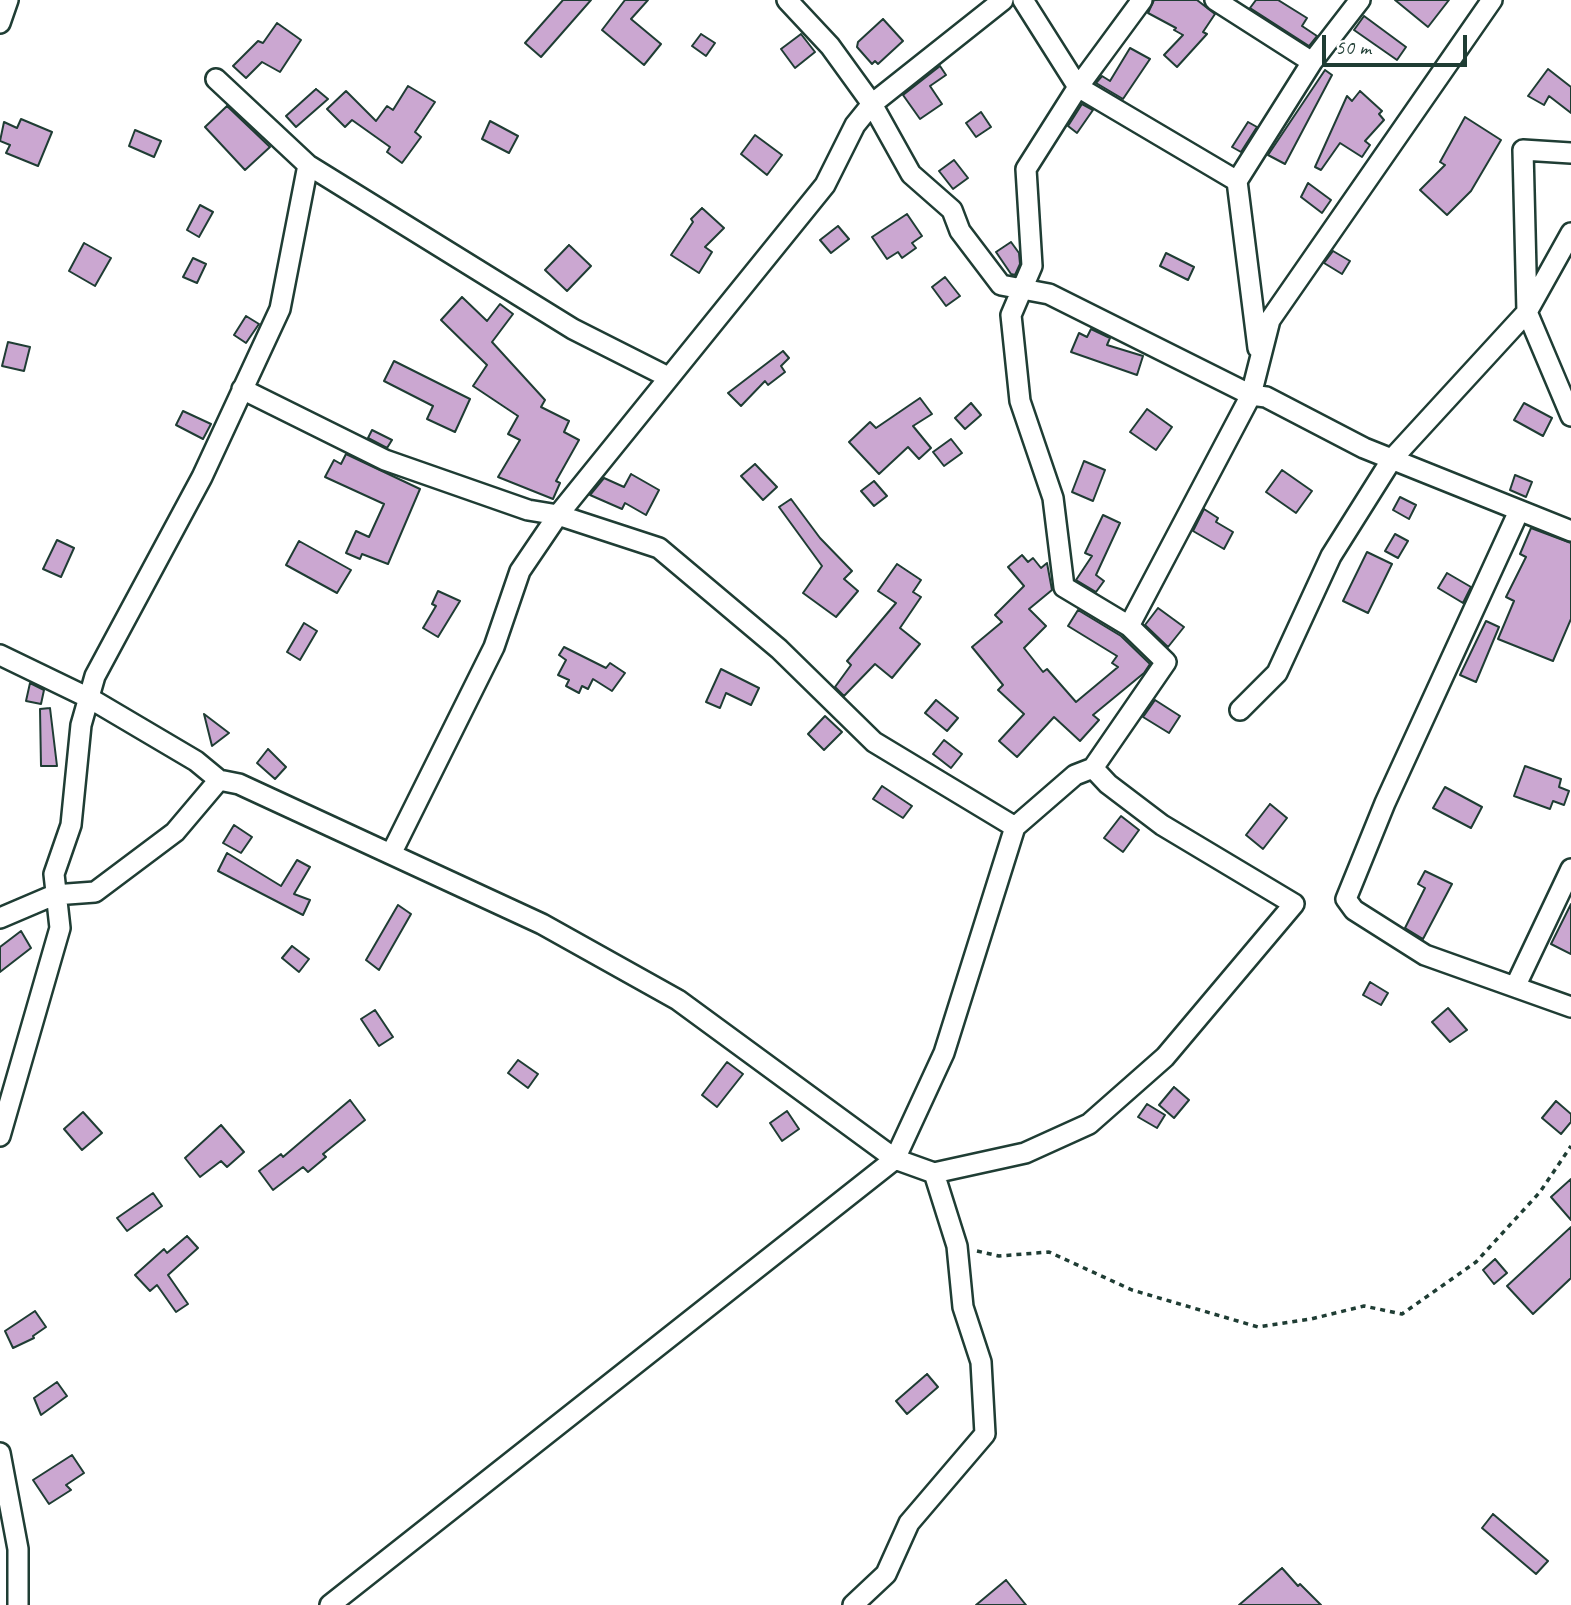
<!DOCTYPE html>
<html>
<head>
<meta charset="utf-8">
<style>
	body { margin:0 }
	#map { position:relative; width:1571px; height:1605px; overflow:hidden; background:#fff; font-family:Caveat,sans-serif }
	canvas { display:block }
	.scale { position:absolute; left:1322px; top:35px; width:145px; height:32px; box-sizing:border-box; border:4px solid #1f3d34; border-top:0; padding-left:9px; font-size:21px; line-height:24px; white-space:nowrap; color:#1f3d34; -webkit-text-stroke:5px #fff; paint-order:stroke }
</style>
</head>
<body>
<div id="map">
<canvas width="1571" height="1605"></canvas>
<div class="scale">50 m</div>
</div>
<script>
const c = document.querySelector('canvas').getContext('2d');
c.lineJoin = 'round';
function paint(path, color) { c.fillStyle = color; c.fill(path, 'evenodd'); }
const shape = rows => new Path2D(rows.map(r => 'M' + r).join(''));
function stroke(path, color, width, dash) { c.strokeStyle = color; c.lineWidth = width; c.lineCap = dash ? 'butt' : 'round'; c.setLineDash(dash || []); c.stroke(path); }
const building = shape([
	[563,0,591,0,541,57,525,43,563,0],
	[625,0,648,0,631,19,661,44,644,65,602,30,625,0],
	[1154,0,1197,0,1215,14,1203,32,1207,34,1177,67,1164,55,1183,35,1174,30,1176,28,1148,13,1154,0],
	[1256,0,1278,0,1307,18,1302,26,1317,36,1309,46,1250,8,1256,0],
	[1395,0,1449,0,1428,27,1395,0],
	[1364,16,1406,47,1397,60,1354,30,1364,16],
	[883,19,903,41,878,64,875,61,872,64,857,47,858,42,883,19],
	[277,23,301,40,280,72,262,62,246,78,233,66,258,41,263,43,277,23],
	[701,34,715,43,706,56,692,46,701,34],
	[801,34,815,52,795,68,781,49,801,34],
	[1130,48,1150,59,1123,99,1096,83,1102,76,1110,81,1130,48],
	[940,66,946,75,930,86,942,104,920,119,903,95,940,66],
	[1548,69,1571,87,1571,113,1549,96,1544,105,1528,96,1548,69],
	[1325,70,1332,75,1285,164,1268,155,1325,70],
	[408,86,435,102,415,132,421,137,402,163,387,152,390,147,352,120,345,127,327,109,346,91,376,121,387,106,393,110,408,86],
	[316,89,328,99,296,127,286,116,316,89],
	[1360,91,1382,111,1379,114,1384,120,1365,141,1370,145,1362,157,1340,143,1321,170,1315,167,1347,96,1352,101,1360,91],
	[1082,104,1093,110,1077,133,1068,126,1082,104],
	[227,106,270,147,245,170,205,127,227,106],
	[981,112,991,127,976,137,966,123,981,112],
	[1465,117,1501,140,1471,191,1447,215,1420,190,1445,165,1440,162,1465,117],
	[21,119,52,132,38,166,6,153,10,145,0,141,4,122,17,128,21,119],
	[490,121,518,136,509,153,482,139,490,121],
	[1248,122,1257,127,1241,152,1232,147,1248,122],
	[135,130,161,141,154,157,129,146,135,130],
	[755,135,782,155,767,175,741,154,755,135],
	[954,160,968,178,953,189,939,171,954,160],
	[1308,183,1331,200,1322,213,1301,197,1308,183],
	[200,205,213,212,199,237,187,230,200,205],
	[702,208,724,228,705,247,712,252,699,273,671,255,693,222,691,219,702,208],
	[907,214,922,236,912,243,916,248,902,258,898,252,887,259,872,237,907,214],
	[838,226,849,239,831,253,820,240,838,226],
	[1011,242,1019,253,1020,264,1015,275,1011,274,996,252,1011,242],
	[84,243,111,258,95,286,69,271,84,243],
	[569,245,591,266,567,291,545,270,569,245],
	[1333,251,1350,261,1342,274,1324,263,1333,251],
	[1166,253,1194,267,1188,280,1160,266,1166,253],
	[193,258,206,264,197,283,183,277,193,258],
	[945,277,960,296,946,306,932,287,945,277],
	[462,297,487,321,500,304,513,314,492,342,545,400,541,407,569,421,564,432,579,440,556,481,560,483,553,499,498,477,520,440,508,434,518,416,473,386,487,365,441,320,462,297],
	[246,316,259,324,246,343,234,335,246,316],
	[1091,329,1110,338,1107,345,1143,356,1137,375,1071,352,1079,333,1087,337,1091,329],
	[8,342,30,347,24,371,2,366,8,342],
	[783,351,789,358,781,366,785,372,768,385,765,381,741,406,728,393,783,351],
	[394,361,470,399,455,432,427,419,433,406,384,381,394,361],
	[920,398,932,414,913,426,931,448,919,459,908,447,879,474,849,442,870,422,876,428,920,398],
	[971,403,981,415,965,429,955,418,971,403],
	[1524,403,1552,418,1543,436,1514,420,1524,403],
	[1147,409,1172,427,1156,450,1130,432,1147,409],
	[183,411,211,424,203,439,176,425,183,411],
	[372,430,392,440,387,448,368,438,372,430],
	[951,439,962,453,944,466,933,452,951,439],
	[346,454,420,489,388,564,362,554,360,559,346,553,356,531,369,537,384,504,325,477,334,460,341,464,346,454],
	[1084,461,1105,470,1093,501,1072,492,1084,461],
	[755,464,777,487,763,500,741,476,755,464],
	[1282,470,1312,491,1296,513,1266,492,1282,470],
	[631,474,659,490,646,515,625,503,622,509,590,495,604,478,624,487,631,474],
	[1515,475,1532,482,1526,497,1510,490,1515,475],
	[874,481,887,496,874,506,861,491,874,481],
	[1400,497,1416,505,1409,519,1393,510,1400,497],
	[791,499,820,538,852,571,844,579,858,591,836,617,803,593,822,566,779,507,791,499],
	[1204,509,1218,518,1216,522,1233,532,1224,549,1193,531,1204,509],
	[1103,515,1120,523,1096,575,1104,581,1096,592,1076,580,1092,556,1085,553,1103,515],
	[1531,528,1571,543,1571,619,1553,661,1498,639,1514,601,1506,597,1526,557,1520,554,1531,528],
	[1395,534,1408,541,1398,558,1385,551,1395,534],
	[57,540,74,548,61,577,43,569,57,540],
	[299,541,351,570,337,593,286,565,299,541],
	[1367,552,1392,564,1368,613,1343,601,1367,552],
	[1022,555,1028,562,1033,558,1041,568,1047,563,1052,590,1029,609,1046,626,1024,648,1043,672,1047,669,1076,702,1118,667,1112,663,1117,656,1068,626,1078,610,1121,636,1150,664,1144,673,1093,715,1099,720,1080,741,1054,717,1017,757,999,741,1024,714,998,690,1003,685,972,647,1002,622,995,615,1024,586,1008,567,1022,555],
	[897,564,921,580,913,592,921,597,900,628,920,644,892,678,875,664,844,696,835,687,851,665,847,661,896,603,878,591,897,564],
	[1447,573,1471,587,1463,603,1438,588,1447,573],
	[438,591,460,601,438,637,423,628,436,606,432,604,438,591],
	[1158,608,1184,627,1168,647,1145,625,1158,608],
	[1486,621,1499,627,1476,682,1460,675,1486,621],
	[304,623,317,631,300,660,287,652,304,623],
	[564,647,606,668,610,663,625,673,612,691,593,679,588,689,582,686,579,693,566,686,569,680,558,675,566,660,559,655,564,647],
	[721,669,759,688,751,705,726,693,720,708,706,702,721,669],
	[30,683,44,690,41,704,26,701,30,683],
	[936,700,958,718,947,731,925,713,936,700],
	[1155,700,1180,716,1169,733,1143,717,1155,700],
	[50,708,57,766,41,766,40,709,50,708],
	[204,714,229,733,212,746,204,714],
	[825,716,842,732,824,750,808,734,825,716],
	[944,740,962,754,951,768,933,754,944,740],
	[268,749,286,767,275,779,257,763,268,749],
	[1525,766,1561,779,1559,787,1569,791,1564,805,1553,801,1550,809,1514,796,1525,766],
	[882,786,912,806,903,818,873,799,882,786],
	[1445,787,1482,807,1471,828,1433,808,1445,787],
	[1270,804,1287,818,1263,849,1246,835,1270,804],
	[1121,816,1139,830,1123,852,1104,838,1121,816],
	[234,825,252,837,241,853,223,843,234,825],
	[227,853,281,886,297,860,310,867,294,894,310,900,303,915,218,871,227,853],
	[1425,871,1452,884,1423,939,1405,928,1425,888,1418,884,1425,871],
	[1571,904,1571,954,1551,944,1571,904],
	[398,905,411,914,379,970,366,960,398,905],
	[21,931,31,948,0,972,0,947,21,931],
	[292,946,309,959,299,972,282,958,292,946],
	[1370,982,1388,993,1381,1005,1363,995,1370,982],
	[1448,1008,1467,1030,1450,1042,1432,1022,1448,1008],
	[375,1010,393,1037,379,1046,361,1019,375,1010],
	[518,1060,538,1074,528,1088,508,1073,518,1060],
	[727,1062,743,1074,717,1107,702,1095,727,1062],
	[1174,1087,1189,1100,1174,1118,1159,1105,1174,1087],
	[350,1100,365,1120,323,1154,326,1157,308,1172,303,1167,273,1190,259,1171,281,1154,283,1157,350,1100],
	[1556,1101,1571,1114,1571,1122,1561,1134,1542,1118,1556,1101],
	[1147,1104,1165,1115,1157,1128,1138,1117,1147,1104],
	[787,1111,799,1129,782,1141,770,1123,787,1111],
	[83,1112,102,1133,82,1150,64,1129,83,1112],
	[221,1125,244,1152,227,1167,221,1161,200,1177,185,1158,221,1125],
	[1571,1179,1571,1220,1551,1197,1571,1179],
	[153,1193,162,1206,127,1231,117,1218,153,1193],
	[1571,1227,1571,1278,1533,1314,1507,1286,1571,1227],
	[187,1236,198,1248,168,1275,188,1304,176,1312,157,1285,150,1291,135,1275,164,1249,167,1253,187,1236],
	[1495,1259,1507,1273,1494,1284,1483,1270,1495,1259],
	[35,1311,46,1327,33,1336,34,1338,13,1348,5,1331,35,1311],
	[927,1374,938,1387,907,1414,896,1401,927,1374],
	[57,1382,67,1396,41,1415,34,1398,57,1382],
	[72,1455,84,1473,66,1485,71,1490,49,1504,33,1480,72,1455],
	[1493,1514,1548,1561,1536,1574,1482,1528,1493,1514],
	[1282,1568,1298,1586,1300,1584,1321,1605,1239,1605,1282,1568],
	[1006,1580,1026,1605,976,1605,1006,1580]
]);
paint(building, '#cba7d1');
stroke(building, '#1f3d34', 2);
const street = shape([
	[787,0,830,46,872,104,911,174,952,210,960,231,1001,285,1049,294,1251,395,1266,397,1364,448,1571,531],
	[1023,0,1078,87,1237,181],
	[1215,0,1312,62],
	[0,23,8,0],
	[216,79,308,165,573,329,668,377],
	[1571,153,1523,150,1527,312,1571,416],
	[1258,348,1237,181,1312,62,1360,0],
	[242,389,385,460,528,510,558,515,659,548,779,649,874,742,1015,827],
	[1519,511,1385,803,1346,899,1354,910,1425,955,1571,1007],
	[1129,626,1251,395,1270,320,1492,0],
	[0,655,91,699,196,761,219,780,239,784,542,924,678,1000,895,1159,934,1173,1025,1153,1089,1124,1165,1057,1294,904,1162,825,1108,784,1093,768],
	[1240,710,1277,673,1331,556,1392,459,1527,312,1571,233],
	[391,854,494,647,520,571,558,515,825,185,855,125,872,104,1003,0],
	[0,918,54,895,95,892,175,832,219,780],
	[1515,987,1571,869],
	[0,1136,60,928,54,874,71,825,81,725,95,676,202,477,280,309,308,165],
	[0,1453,18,1549,18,1605],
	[330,1605,895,1159,944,1053,1015,827,1075,775,1093,768,1166,662,1129,626,1064,587,1053,498,1020,401,1011,315,1032,266,1026,169,1078,87,1142,0],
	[853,1605,886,1574,909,1523,985,1434,981,1362,963,1307,957,1246,934,1173]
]);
stroke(street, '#1f3d34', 24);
stroke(shape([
	[977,1251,999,1256,1049,1252,1132,1290,1258,1327,1311,1319,1364,1306,1402,1314,1476,1262,1540,1192,1571,1146]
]), '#1f3d34', 3.5, [5, 5]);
stroke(street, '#fff', 19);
</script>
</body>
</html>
